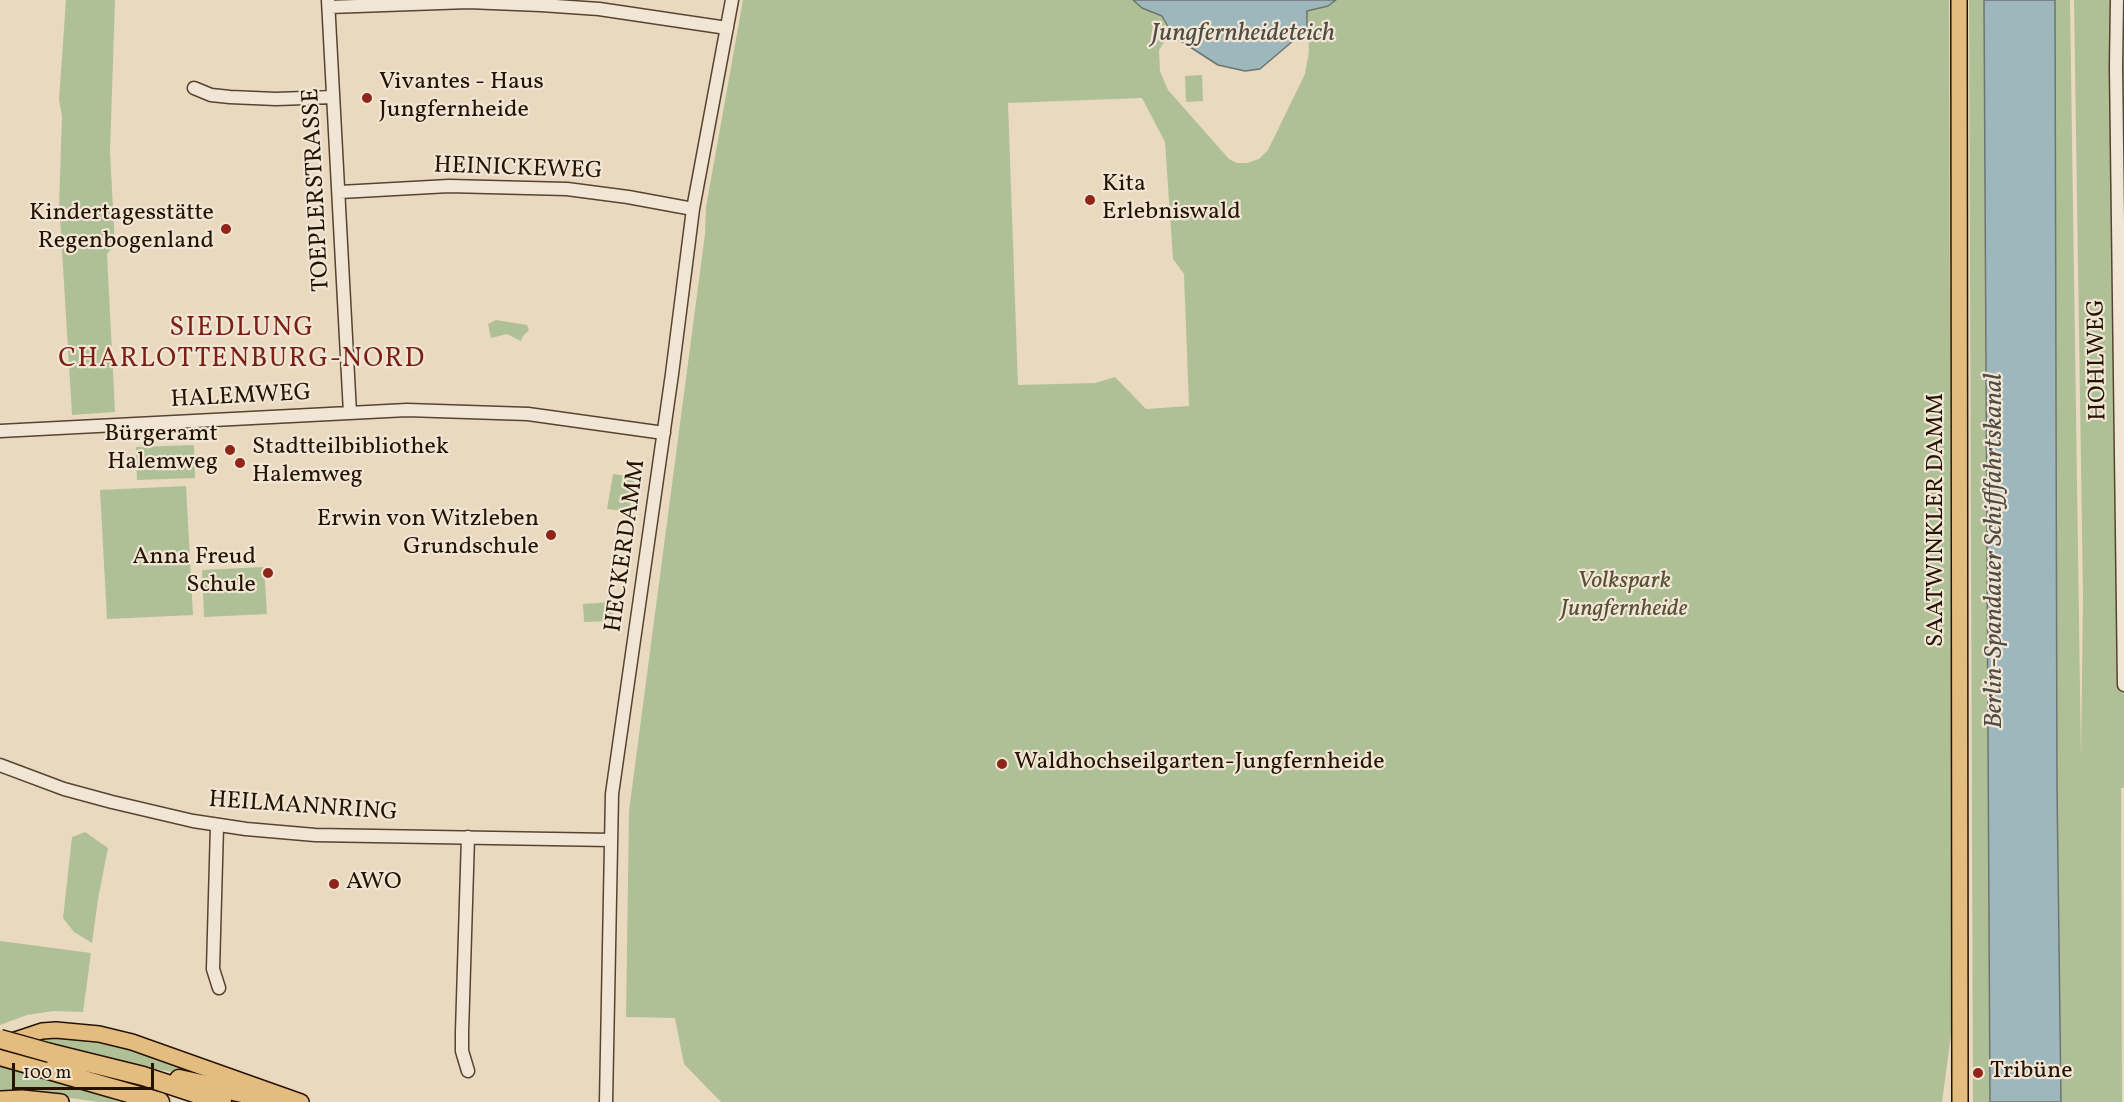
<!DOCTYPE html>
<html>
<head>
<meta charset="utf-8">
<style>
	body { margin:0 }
	#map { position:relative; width:2124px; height:1102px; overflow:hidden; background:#e9d9bf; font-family:Vollkorn,serif }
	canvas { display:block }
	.scale { position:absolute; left:12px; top:1063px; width:142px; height:27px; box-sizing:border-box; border:3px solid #251300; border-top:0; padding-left:8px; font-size:18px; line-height:21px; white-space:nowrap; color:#251300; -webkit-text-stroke:4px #f1e6d5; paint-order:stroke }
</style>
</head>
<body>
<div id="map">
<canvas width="2124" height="1102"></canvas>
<div class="scale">100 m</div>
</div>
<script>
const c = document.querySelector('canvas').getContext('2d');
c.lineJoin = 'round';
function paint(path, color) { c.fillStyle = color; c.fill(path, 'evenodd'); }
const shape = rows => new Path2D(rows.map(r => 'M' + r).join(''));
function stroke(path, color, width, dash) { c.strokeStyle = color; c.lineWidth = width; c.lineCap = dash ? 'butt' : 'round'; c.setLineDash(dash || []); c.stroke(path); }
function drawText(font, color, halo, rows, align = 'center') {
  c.font = font + ' Vollkorn,serif'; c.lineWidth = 4.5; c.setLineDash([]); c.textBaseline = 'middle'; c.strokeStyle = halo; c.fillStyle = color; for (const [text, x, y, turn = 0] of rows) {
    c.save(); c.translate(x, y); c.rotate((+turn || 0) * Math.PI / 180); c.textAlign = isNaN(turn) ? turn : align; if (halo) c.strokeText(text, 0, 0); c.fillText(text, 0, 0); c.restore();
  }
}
paint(shape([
	[66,0,115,0,110,152,115,245,107,254,115,412,72,415,60,217,63,213,59,208,62,116,59,100],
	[743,0,1133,0,1142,8,1162,16,1165,24,1166,39,1159,50,1160,71,1168,90,1229,159,1237,163,1247,163,1259,159,1268,150,1305,74,1309,51,1307,11,1328,6,1336,0,1949,0,1952,1027,1942,1102,721,1102,684,1064,675,1018,626,1017,629,811,705,234,706,207],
	[1142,98,1165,142,1173,259,1184,274,1189,406,1146,409,1115,377,1095,383,1018,385,1008,103],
	[1969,0,1984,0,1990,1102,1973,1102],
	[2055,0,2070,0,2081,758,2083,596,2074,0,2120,0,2121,33,2124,33,2124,788,2121,788,2121,791,2122,1102,2061,1102,2057,786],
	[1202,75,1203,101,1186,102,1185,76],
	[496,320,527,325,529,330,523,336,521,341,507,334,491,338,488,324],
	[194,445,195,478,137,480,136,447],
	[613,474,635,477,629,512,607,509],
	[186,486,193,615,107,619,100,490],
	[264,567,267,614,204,617,202,570],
	[612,602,613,621,584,622,583,604],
	[85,832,108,848,98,899,92,943,74,932,63,918,72,837],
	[0,941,91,953,83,1012,54,1011,27,1015,0,1025],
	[61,1036,81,1037,116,1046,251,1088,87,1055,34,1038],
	[0,1063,70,1083,119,1102,99,1102,42,1094,0,1093]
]), '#b0c096');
const water = shape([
	[1133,0,1336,0,1328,6,1307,11,1307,29,1260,69,1245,71,1218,65,1173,36,1162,16,1142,8,1133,0],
	[1984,0,2055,0,2057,786,2061,1102,1990,1102,1984,0]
]);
paint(water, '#9db7bd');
stroke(water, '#6d7571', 1.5);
const minor = shape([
	[328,0,350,413],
	[2117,0,2116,67,2124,685],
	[329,7,468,2,541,5,599,9,727,28],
	[194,88,211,95,230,97,276,99,333,97],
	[340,192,449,186,567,189,628,197,693,209],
	[0,431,407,410,528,414,664,433],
	[0,765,64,789,112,802,193,821,246,829,315,835,611,840],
	[217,826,213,969,219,988],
	[468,1071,462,1051,462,1032,468,837],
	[606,1102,612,794,672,374,693,209,732,0]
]);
const major = shape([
	[1959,0,1960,1102],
	[6,1043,42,1031,56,1030,99,1034,132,1042,301,1102],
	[0,1099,22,1098,61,1102]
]);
const highway = shape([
	[50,1053,143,1076,222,1102],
	[0,1056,160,1102],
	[179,1079,283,1102]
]);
stroke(minor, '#564430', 15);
stroke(major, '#251300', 18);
stroke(highway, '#251300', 21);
stroke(minor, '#f1e6d5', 12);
stroke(major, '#e4bc80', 15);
stroke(highway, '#e4bc80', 18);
const highwayBridge = shape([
	[0,1039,50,1053]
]);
stroke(highwayBridge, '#251300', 21, []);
stroke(highwayBridge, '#e4bc80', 18);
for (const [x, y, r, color] of [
	[367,98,6,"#8f2418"],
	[1090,200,6,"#8f2418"],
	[226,229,6,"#8f2418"],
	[230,450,6,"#8f2418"],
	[240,463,6,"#8f2418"],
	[551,535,6,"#8f2418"],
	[268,573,6,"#8f2418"],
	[1002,764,6,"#8f2418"],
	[334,884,6,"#8f2418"],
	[1978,1073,6,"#8f2418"]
]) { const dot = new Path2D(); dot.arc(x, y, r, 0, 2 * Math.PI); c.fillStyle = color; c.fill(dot); stroke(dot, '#f1e6d5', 2); }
drawText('24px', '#251300', '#f1e6d5', [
	["Vivantes - Haus",379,84],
	["Jungfernheide",379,112],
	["Kita",1102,186],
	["Erlebniswald",1102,214],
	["Kindertagesstätte",214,215,"right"],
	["Regenbogenland",214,243,"right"],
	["Bürgeramt",218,436,"right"],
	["Halemweg",218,464,"right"],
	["Stadtteilbibliothek",252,449],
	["Halemweg",252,477],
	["Erwin von Witzleben",539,521,"right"],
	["Grundschule",539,549,"right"],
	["Anna Freud",256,559,"right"],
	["Schule",256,587,"right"],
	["Waldhochseilgarten-Jungfernheide",1014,764],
	["AWO",346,884],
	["Tribüne",1990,1073]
], 'left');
drawText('24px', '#251300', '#f1e6d5', [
	["HEINICKEWEG",518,170,2],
	["TOEPLERSTRASSE",318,190,-93],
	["HOHLWEG",2099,360,-91],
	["HALEMWEG",241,398,-3],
	["SAATWINKLER DAMM",1938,520,-90],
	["HECKERDAMM",627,546,-82],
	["HEILMANNRING",303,808,4]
]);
drawText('italic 24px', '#565034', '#f1e6d5', [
	["Volkspark",1624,583],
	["Jungfernheide",1624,611]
]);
drawText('italic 26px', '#4f4c42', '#f1e6d5', [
	["Jungfernheideteich",1243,35],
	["Berlin-Spandauer Schifffahrtskanal",1996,551,-90]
]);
c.letterSpacing = '1.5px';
drawText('27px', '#7a1f14', '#f1e6d5', [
	["SIEDLUNG",242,330],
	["CHARLOTTENBURG-NORD",242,361]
]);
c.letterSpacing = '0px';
</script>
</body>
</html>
